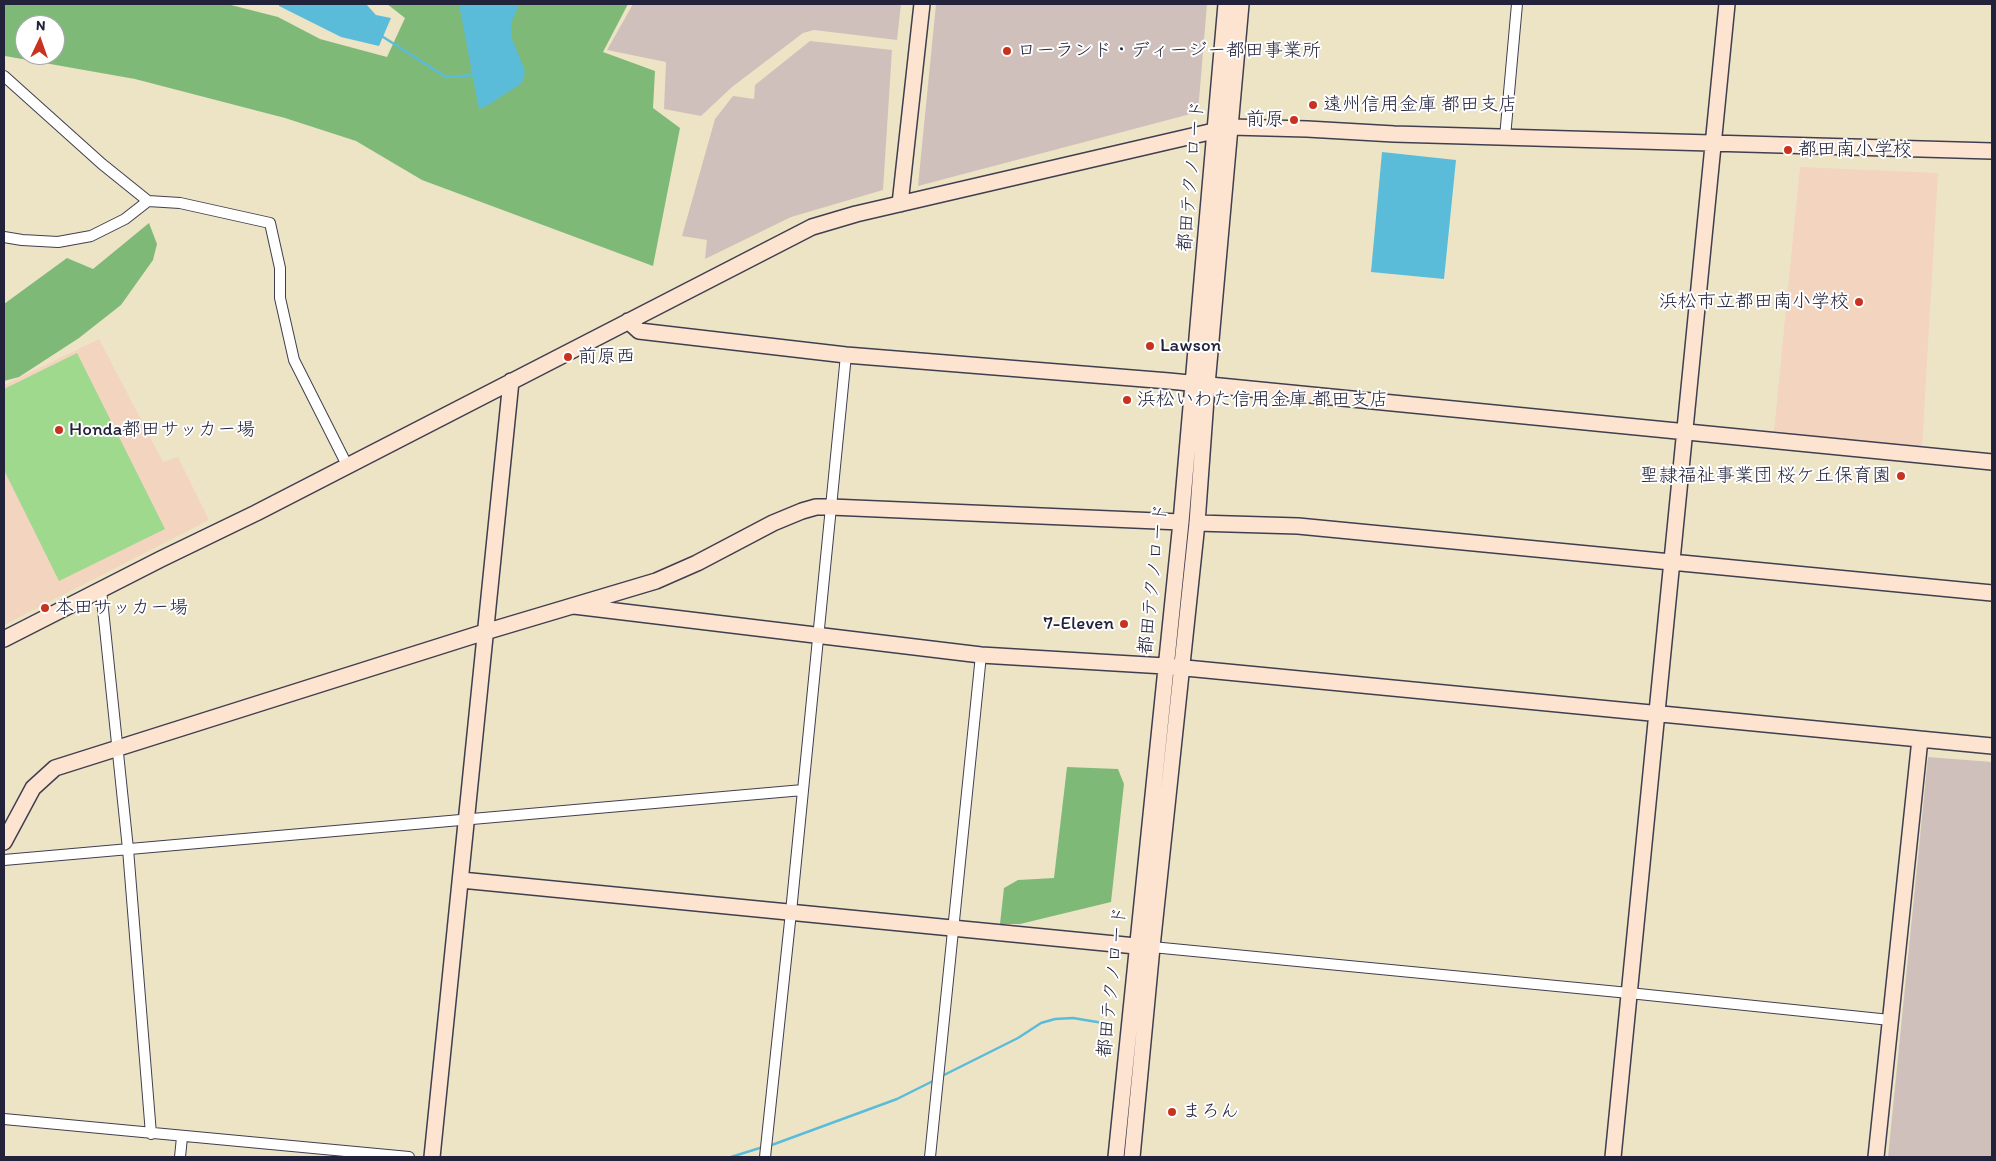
<!DOCTYPE html>
<html>
<head>
<meta charset="utf-8">
<style>
	body { margin:0 }
	#map { position:relative; width:1996px; height:1161px; overflow:hidden; background:#ede4c6; font-family:Itim,sans-serif }
	canvas { display:block }
	.frame { position:absolute; inset:0; border:5px solid #22223b; pointer-events:none }
	.north { position:absolute; left:15px; top:15px; width:50px; height:50px; box-sizing:border-box; background:#fff; border:1px solid #a7a7b1; border-radius:50%; rotate:3deg; font-size:14px; font-weight:700; line-height:20px; text-align:center; color:#22223b }
	.north::after { content:''; display:block; margin:auto; width:18px; height:22px; background:#c8321e; clip-path:polygon(50% 0,100% 100%,50% 72%,0 100%) }
</style>
</head>
<body>
<div id="map">
<canvas width="1996" height="1161"></canvas>
<div class="frame"></div>
<div class="north">N</div>
</div>
<script>
const c = document.querySelector('canvas').getContext('2d');
c.lineJoin = 'round';
function paint(path, color) { c.fillStyle = color; c.fill(path, 'evenodd'); }
const shape = rows => new Path2D(rows.map(r => 'M' + r).join(''));
function stroke(path, color, width, dash) { c.strokeStyle = color; c.lineWidth = width; c.lineCap = dash ? 'butt' : 'round'; c.setLineDash(dash || []); c.stroke(path); }
function drawText(font, color, halo, rows, align = 'center') {
  c.font = font + ' Itim,"Klee One",sans-serif'; c.lineWidth = 4; c.setLineDash([]); c.textBaseline = 'middle'; c.strokeStyle = halo; c.fillStyle = color; for (const [text, x, y, turn = 0] of rows) {
    c.save(); c.translate(x, y); c.rotate((+turn || 0) * Math.PI / 180); c.textAlign = isNaN(turn) ? turn : align; if (halo) c.strokeText(text, 0, 0); c.fillText(text, 0, 0); c.restore();
  }
}
paint(shape([
	[1800,167,1938,173,1922,448,1774,431],
	[99,339,163,462,178,457,209,520,4,625,4,385]
]), '#f3d4bf');
paint(shape([
	[633,4,901,4,897,40,814,30,803,33,732,87,701,116,664,109,666,62,607,50],
	[936,4,1207,4,1198,112,918,186],
	[810,41,892,50,883,190,791,217,705,259,707,240,682,236,715,119,733,96,754,99,755,85],
	[1928,757,1992,762,1992,1157,1888,1157]
]), '#cfc0bb');
paint(shape([
	[77,353,165,529,59,581,4,470,4,389]
]), '#9fd98d');
paint(shape([
	[4,4,227,4,278,17,320,39,387,57,405,18,387,4,628,4,603,52,655,71,653,108,680,128,653,266,422,180,356,141,285,118,135,79,5,56],
	[25,25,55,25,55,55,25,55],
	[149,223,157,244,153,260,121,305,79,338,19,377,4,381,4,304,67,258,93,269],
	[1067,767,1118,769,1124,784,1111,902,1020,924,1000,924,1004,888,1018,880,1054,878]
]), '#7fb978');
paint(shape([
	[279,4,366,4,376,15,391,18,379,46,341,37,279,6],
	[459,4,519,4,511,24,512,39,525,71,522,83,488,105,479,109],
	[1382,152,1456,160,1444,279,1371,272]
]), '#5bbcd9');
stroke(shape([
	[380,35,446,77,475,75],
	[942,1076,1018,1038,1041,1023,1055,1019,1073,1018,1103,1023],
	[769,1146,897,1099,935,1080],
	[731,1157,763,1147]
]), '#5bbcd9', 2.5);
const street = shape([
	[4,76,102,164,148,201],
	[1505,137,1517,4],
	[4,237,22,240,58,242,91,236,125,219,148,201,180,203,270,223,280,268,280,298,294,360,347,465],
	[101,590,128,849,151,1134],
	[4,860,803,790],
	[1152,947,1629,993,1890,1020],
	[4,1119,409,1157],
	[180,1157,182,1137],
	[765,1157,791,912,846,355],
	[930,1157,981,655]
]);
const secondary = shape([
	[900,204,922,4],
	[628,321,639,331,846,355,1169,381,1992,462],
	[1197,523,1298,526,1992,593],
	[574,606,981,655,1165,666,1992,746],
	[4,639,161,559,256,513,812,227,856,214,1231,127,1307,129,1394,134,1992,151],
	[4,842,33,788,55,768,485,632,656,581,697,563,773,523,802,511,816,507,831,507,1181,522],
	[461,880,1146,947],
	[432,1157,511,381],
	[1116,1157,1181,522,1226,4],
	[1132,1157,1152,947,1197,523,1207,385,1241,4],
	[1613,1157,1727,4],
	[1876,1157,1920,739]
]);
stroke(street, '#403f50', 12);
stroke(secondary, '#403f50', 18);
stroke(street, '#fff', 10);
stroke(secondary, '#fde4d0', 15);
for (const [x, y, r, color] of [
	[1007,51,5,"#c8321e"],
	[1313,105,5,"#c8321e"],
	[1294,120,5,"#c8321e"],
	[1788,150,5,"#c8321e"],
	[1859,302,5,"#c8321e"],
	[1150,346,5,"#c8321e"],
	[568,357,5,"#c8321e"],
	[1127,400,5,"#c8321e"],
	[59,430,5,"#c8321e"],
	[1901,476,5,"#c8321e"],
	[45,608,5,"#c8321e"],
	[1124,624,5,"#c8321e"],
	[1172,1112,5,"#c8321e"]
]) { const dot = new Path2D(); dot.arc(x, y, r, 0, 2 * Math.PI); c.fillStyle = color; c.fill(dot); stroke(dot, '#fff', 2); }
drawText('19px', '#22223b', '#fff', [
	["ローランド・ディージー都田事業所",1017,51],
	["遠州信用金庫 都田支店",1323,105],
	["前原",1284,120,"right"],
	["都田南小学校",1798,150],
	["浜松市立都田南小学校",1849,302,"right"],
	["Lawson",1160,346],
	["前原西",578,357],
	["浜松いわた信用金庫 都田支店",1137,400],
	["Honda都田サッカー場",69,430],
	["聖隷福祉事業団 桜ケ丘保育園",1891,476,"right"],
	["本田サッカー場",55,608],
	["7-Eleven",1114,624,"right"],
	["まろん",1182,1112]
], 'left');
drawText('19px', '#22223b', '#fff', [
	["都田テクノロード",1192,176,-85],
	["都田テクノロード",1154,579,-84],
	["都田テクノロード",1113,982,-84]
]);
</script>
</body>
</html>
